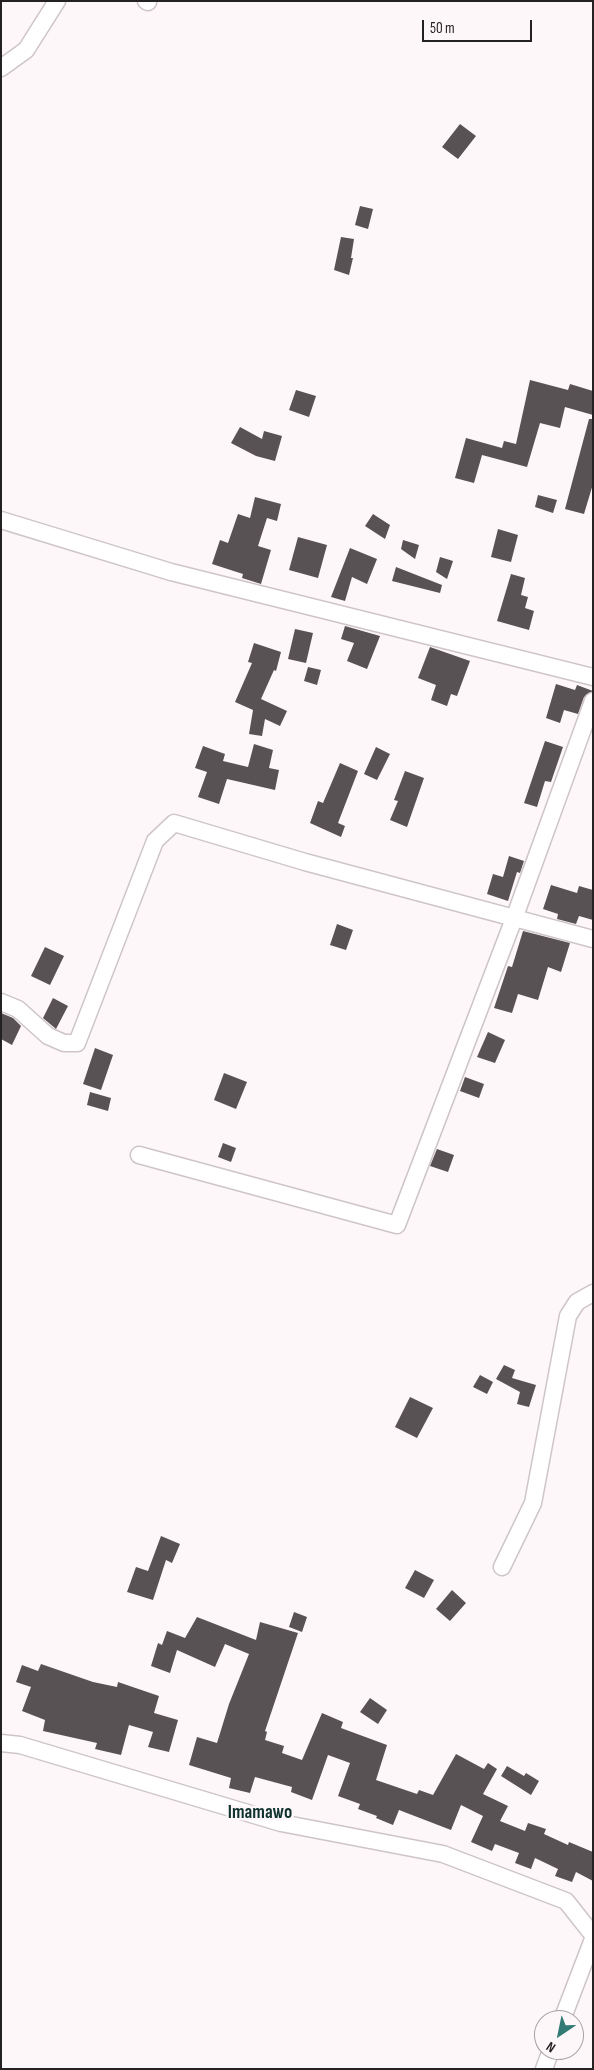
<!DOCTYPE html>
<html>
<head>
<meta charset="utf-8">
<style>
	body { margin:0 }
	#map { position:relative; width:594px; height:2070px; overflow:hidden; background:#fef7f9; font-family:"Sofia Sans Condensed",sans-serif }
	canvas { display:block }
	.frame { position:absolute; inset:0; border:2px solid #242122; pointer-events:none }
	.north { position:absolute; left:534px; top:2010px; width:50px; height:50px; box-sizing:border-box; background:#fef7f9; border:1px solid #a7a1a3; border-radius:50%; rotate:214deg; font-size:14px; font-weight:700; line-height:20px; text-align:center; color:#242122 }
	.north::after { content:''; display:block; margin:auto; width:18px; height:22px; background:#327a73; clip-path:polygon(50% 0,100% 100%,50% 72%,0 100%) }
	.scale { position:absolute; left:422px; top:20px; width:110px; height:22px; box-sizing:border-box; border:2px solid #242122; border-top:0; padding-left:6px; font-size:15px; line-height:18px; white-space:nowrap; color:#242122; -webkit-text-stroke:4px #fef7f9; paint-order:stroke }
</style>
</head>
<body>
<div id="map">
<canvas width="594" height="2070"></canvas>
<div class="frame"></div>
<div class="north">N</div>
<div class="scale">50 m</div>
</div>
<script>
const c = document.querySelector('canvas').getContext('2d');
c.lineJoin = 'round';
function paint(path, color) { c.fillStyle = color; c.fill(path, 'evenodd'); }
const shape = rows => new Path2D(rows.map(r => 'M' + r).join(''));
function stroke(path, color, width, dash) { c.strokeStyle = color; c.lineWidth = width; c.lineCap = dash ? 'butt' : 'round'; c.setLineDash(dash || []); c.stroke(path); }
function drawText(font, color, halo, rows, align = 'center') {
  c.font = font + ' "Sofia Sans Condensed",sans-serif'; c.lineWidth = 5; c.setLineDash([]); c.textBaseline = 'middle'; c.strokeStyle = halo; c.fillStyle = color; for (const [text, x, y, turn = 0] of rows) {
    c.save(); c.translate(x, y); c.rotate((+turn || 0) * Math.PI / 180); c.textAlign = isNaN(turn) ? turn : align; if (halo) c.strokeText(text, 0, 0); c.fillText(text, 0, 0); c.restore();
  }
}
paint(shape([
	[460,124,476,136,458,159,442,147],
	[360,206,373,209,368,229,355,225],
	[341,237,354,239,351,258,353,258,349,275,334,270],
	[530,380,568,390,570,384,593,391,593,415,565,407,560,428,540,423,527,467,482,455,474,483,455,478,466,438,502,448,504,441,516,444],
	[296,390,316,396,309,417,289,410],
	[589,419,593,419,593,484,584,514,565,509],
	[240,427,262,439,264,431,282,436,275,461,256,456,231,443],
	[538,495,557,500,553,513,535,507],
	[255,497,281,504,277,521,267,518,258,546,271,550,261,584,242,578,243,574,212,564,220,540,228,543,238,514,250,518],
	[373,514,390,525,385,539,365,526],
	[498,529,518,535,511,562,491,557],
	[298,537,327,545,318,578,289,570],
	[403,540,419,545,415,559,401,549],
	[350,548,377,559,367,584,352,577,345,601,331,597],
	[440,557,453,561,447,579,436,572],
	[396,567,442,585,440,593,392,581],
	[511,574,525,578,521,595,528,597,525,608,534,611,529,630,497,621],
	[345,626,380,636,367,669,347,661,354,643,341,639],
	[295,629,313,633,306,663,288,659],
	[254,643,281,652,276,671,274,670,261,699,287,711,280,726,265,719,262,736,249,734,253,710,235,702,252,663,248,662],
	[430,647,470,661,457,696,451,694,447,706,431,700,436,685,418,678],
	[308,667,321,670,317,685,304,681],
	[556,684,575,690,577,685,593,691,584,697,578,714,564,710,560,723,546,718],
	[545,741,563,747,551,782,545,781,537,807,524,803],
	[254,744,273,750,269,768,279,770,275,790,227,779,219,804,198,797,207,772,195,768,203,746,225,754,223,761,248,767],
	[376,747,390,754,377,780,364,774],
	[340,763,358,771,338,823,345,826,341,837,310,823,318,801,323,803],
	[405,771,424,778,407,827,390,820,398,801,394,800],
	[509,856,524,861,520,873,517,872,508,901,487,894,493,874,503,877],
	[551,885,577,893,579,886,593,890,593,920,579,916,576,924,557,919,558,914,543,909],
	[337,924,353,930,346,950,330,945],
	[523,931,570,943,561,972,548,967,538,1000,518,994,512,1013,494,1008,508,966,512,967],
	[45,947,64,956,50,985,31,976],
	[53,998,68,1006,56,1029,43,1018],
	[1,1013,13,1018,21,1026,12,1045,1,1039],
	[488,1032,505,1040,495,1063,477,1057],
	[95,1048,113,1055,101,1090,83,1084],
	[224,1073,247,1082,236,1109,214,1100],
	[465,1077,484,1084,479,1098,460,1091],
	[90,1092,111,1098,108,1111,87,1105],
	[223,1143,236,1148,231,1162,218,1157],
	[437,1149,454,1155,448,1172,430,1166],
	[504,1365,515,1370,512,1378,536,1385,529,1407,517,1404,520,1392,496,1379],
	[480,1375,493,1382,487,1394,473,1387],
	[410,1397,433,1408,417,1438,395,1427],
	[161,1536,180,1544,172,1563,166,1560,153,1600,127,1592,136,1567,148,1571],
	[415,1570,434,1580,424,1598,405,1588],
	[452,1590,466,1603,450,1621,436,1609],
	[294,1612,307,1617,302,1632,289,1627],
	[197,1617,256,1640,260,1622,298,1633,265,1731,267,1732,265,1740,284,1746,282,1753,302,1760,322,1713,343,1722,341,1728,387,1745,376,1780,417,1794,419,1790,433,1795,456,1754,484,1769,488,1763,497,1769,483,1794,508,1806,500,1821,525,1831,528,1823,546,1829,544,1834,568,1845,569,1842,593,1852,593,1881,576,1872,572,1882,555,1876,558,1869,535,1858,531,1869,515,1863,519,1853,495,1844,492,1851,471,1842,483,1816,461,1805,451,1830,399,1810,393,1825,376,1818,377,1816,358,1809,360,1804,338,1796,350,1763,328,1755,312,1800,291,1792,292,1787,255,1777,250,1793,229,1788,231,1778,189,1765,197,1737,217,1743,229,1704,249,1654,225,1644,215,1667,177,1650,170,1673,151,1666,158,1643,162,1645,167,1631,185,1638],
	[41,1664,93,1682,117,1687,118,1682,159,1696,154,1713,178,1720,169,1752,148,1747,153,1732,129,1725,121,1755,95,1749,97,1743,43,1731,45,1720,22,1711,31,1687,16,1682,22,1665,38,1671],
	[370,1698,387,1710,378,1724,360,1712],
	[507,1766,524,1776,526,1773,539,1781,531,1795,501,1776]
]), '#595254');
const minor = shape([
	[146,1,148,2],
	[1,68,26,50,57,1],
	[1,520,171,572,593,677],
	[1,1002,18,1009,48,1036,64,1043,77,1043,155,841,174,823,305,862,593,939],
	[139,1155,397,1225,515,916,593,701],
	[502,1567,533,1503,568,1316,577,1302,593,1293],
	[1,1743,20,1745,281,1823,443,1854,566,1901,593,1935],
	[562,2020,593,1939],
	[544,2069,551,2050]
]);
stroke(minor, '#cec5c8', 19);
stroke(minor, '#fff', 16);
drawText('bold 19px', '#0e312e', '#fef7f9', [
	["Imamawo",260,1813]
]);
</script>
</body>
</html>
